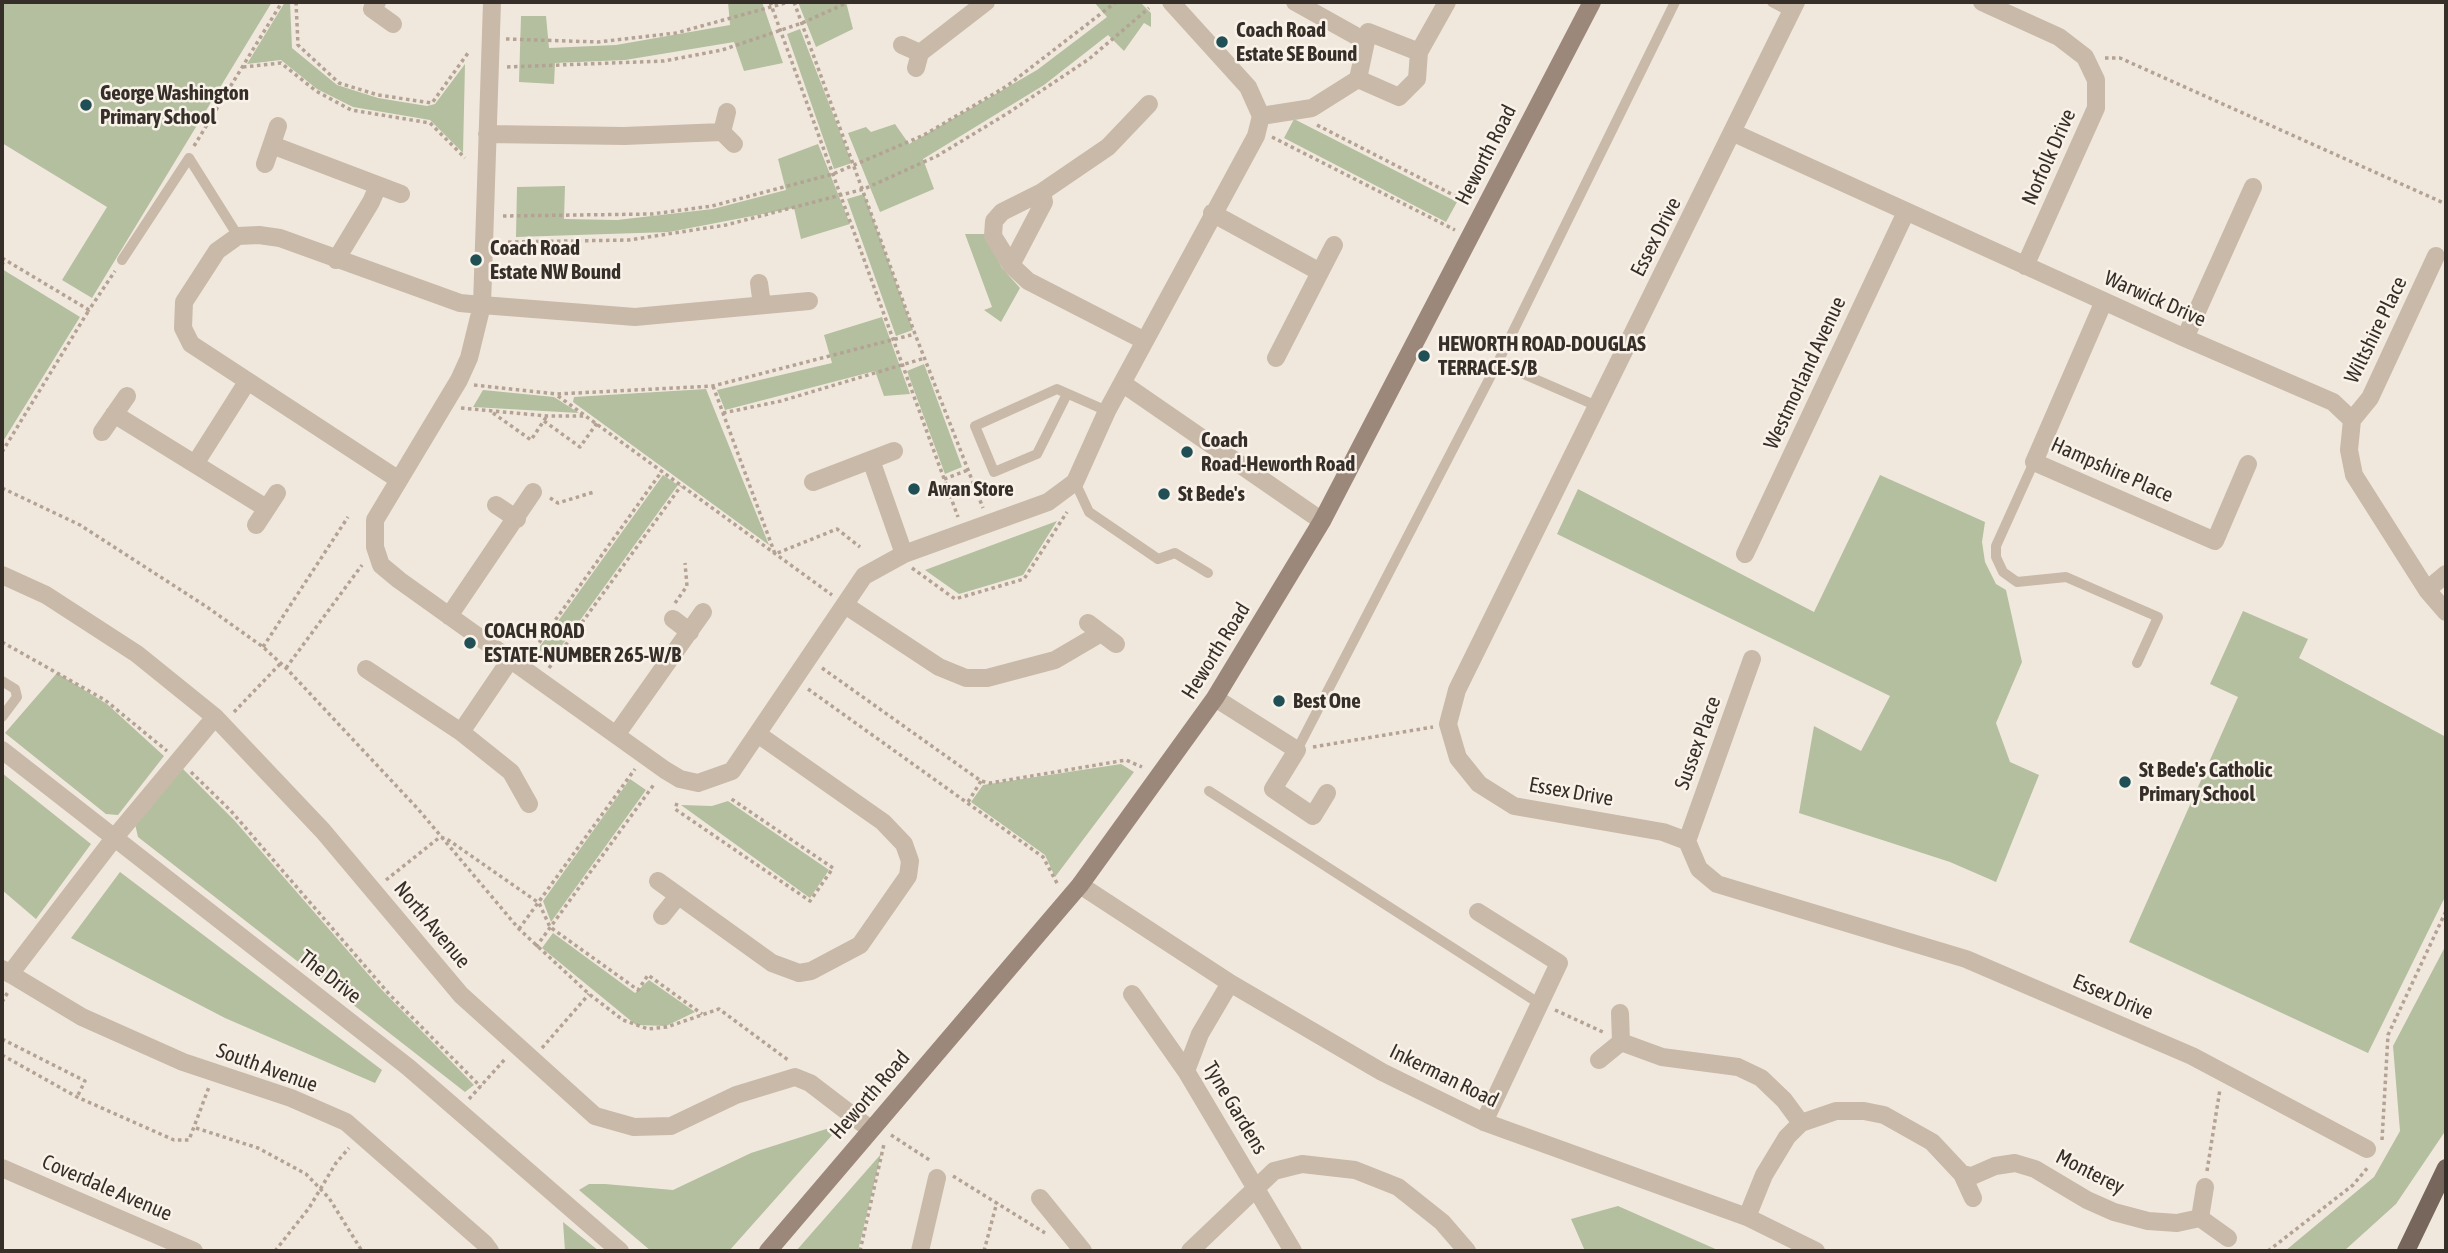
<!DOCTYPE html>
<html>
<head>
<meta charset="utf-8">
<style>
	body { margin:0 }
	#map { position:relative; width:2448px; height:1253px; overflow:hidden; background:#f1e8dd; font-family:"Asap Condensed",sans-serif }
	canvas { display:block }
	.frame { position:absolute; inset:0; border:4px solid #362e29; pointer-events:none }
</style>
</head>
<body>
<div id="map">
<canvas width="2448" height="1253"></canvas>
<div class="frame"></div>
</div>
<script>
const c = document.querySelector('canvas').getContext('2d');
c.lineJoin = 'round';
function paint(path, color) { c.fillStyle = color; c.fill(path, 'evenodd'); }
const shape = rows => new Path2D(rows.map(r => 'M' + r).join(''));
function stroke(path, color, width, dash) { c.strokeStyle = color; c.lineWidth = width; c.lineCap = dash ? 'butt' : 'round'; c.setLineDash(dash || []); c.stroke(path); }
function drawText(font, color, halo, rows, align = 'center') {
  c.font = font + ' "Asap Condensed",sans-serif'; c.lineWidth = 5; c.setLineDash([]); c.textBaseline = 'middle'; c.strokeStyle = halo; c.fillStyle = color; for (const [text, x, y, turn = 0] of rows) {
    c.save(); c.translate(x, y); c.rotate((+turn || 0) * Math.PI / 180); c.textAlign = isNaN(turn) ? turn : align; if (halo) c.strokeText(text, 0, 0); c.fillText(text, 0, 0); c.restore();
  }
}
paint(shape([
	[2,2,272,2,92,298,62,280,107,207,2,143],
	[285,2,290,2,292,48,337,85,378,98,427,106,435,104,465,64,463,153,430,120,353,107,317,89,281,60,247,64],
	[728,2,762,2,783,63,744,71,734,42,625,60,555,63,554,84,519,82,521,16,546,16,549,48,616,45,730,25],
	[798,2,846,2,853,29,816,47],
	[1094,2,1140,2,1151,13,1151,27,1144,23,1124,51,1108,35,1044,85,923,159,934,189,880,212,848,133,866,127,871,132,895,124,909,144,1037,70,1107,17],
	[800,29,852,163,834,169,787,34],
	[1294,119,1457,202,1446,222,1284,138],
	[818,144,850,224,801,239,794,208,669,232,516,237,517,187,565,186,564,219,617,220,713,209,786,190,778,159],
	[864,194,913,330,896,336,847,199],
	[965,234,985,234,1002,268,1020,288,1001,322,984,310,992,307],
	[2,261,5,263,2,269,80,317,2,443],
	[882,317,910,394,884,396,875,371,725,410,717,390,832,363,824,335],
	[924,364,962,467,945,474,907,371],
	[706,389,769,545,573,402,574,397],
	[483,390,554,397,579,413,473,407],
	[663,475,678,485,552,659,538,649],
	[1880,475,1985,522,1982,542,1985,562,1996,584,2006,590,2022,662,1996,723,2010,762,2039,775,1996,882,1950,862,1799,813,1814,726,1861,751,1890,696,1557,534,1578,489,1814,612],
	[1057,521,1023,575,959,594,925,570],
	[2243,611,2308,639,2299,658,2446,737,2446,895,2368,1053,2129,942,2238,697,2210,684],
	[57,673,107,704,164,756,118,815,106,814,5,733],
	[1121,764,1134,772,1055,877,1045,855,971,802,983,785],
	[181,767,234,820,381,989,474,1085,465,1092,138,837,135,824],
	[2,773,91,844,36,919,2,890],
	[630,779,646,790,551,922,543,901],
	[728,801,829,870,810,898,681,805,712,806],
	[120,872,382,1070,375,1083,225,1018,71,938],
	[553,933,635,993,649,980,695,1012,666,1026,636,1025,542,948],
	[2446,945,2446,1130,2396,1204,2344,1251,2285,1251,2374,1177,2400,1131,2393,1046],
	[842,1124,729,1251,651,1251,579,1190,589,1184,605,1184,673,1190,751,1153],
	[881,1154,858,1251,796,1251],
	[1618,1206,1720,1251,1585,1251,1571,1219],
	[563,1222,599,1251,565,1251]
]), '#b3bf9e');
stroke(shape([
	[296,2,298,45,339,83,378,95,432,103,468,53],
	[770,2,958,517],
	[794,2,915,334,983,508],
	[506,39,598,42,676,33,789,2],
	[2105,58,2120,58,2446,204],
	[243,67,281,63,316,91,351,110,430,123,465,158],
	[507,67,664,61,722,50,802,23,849,2],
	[1317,125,1469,203],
	[1272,137,1455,230],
	[194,146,282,2],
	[503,216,652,214,712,206,833,174,924,135,1007,86,1116,2],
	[508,242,629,240,726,225,864,189,937,156,1008,113,1089,59,1149,8],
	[2,258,89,310,115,271],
	[474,385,557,394,713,386,915,334],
	[713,386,775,554,837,529,860,547],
	[558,396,832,595],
	[461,408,547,416,586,416],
	[493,413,531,440,547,416],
	[723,413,781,401,925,358],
	[544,421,580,447,597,423],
	[2,452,89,310],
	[944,479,968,470],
	[2,488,80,525,207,607,263,647,286,668,418,809,519,929,589,994,623,1020,648,1029,667,1027,719,1009,788,1060],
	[550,498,558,503,594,492],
	[912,568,955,599,1024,579,1067,512],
	[675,603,687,586,685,563],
	[2,642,105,700,167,751],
	[263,647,348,517],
	[531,654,662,471],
	[286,668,362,565],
	[549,668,681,486],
	[822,668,981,781,990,783,1126,760,1142,767],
	[808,689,1043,857,1058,885],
	[234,712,281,663],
	[1313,747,1433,727],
	[191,772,231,811,390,995,481,1087],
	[968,802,981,781],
	[677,803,675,809,810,901,833,868,730,798],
	[386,880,440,837,447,839,539,903,550,927,638,990,648,975,702,1014],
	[519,929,635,769],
	[536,947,655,783],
	[2,1002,8,992],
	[1555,1010,1605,1033],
	[2,1039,85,1081,77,1097],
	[542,1048,589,994],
	[2,1055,77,1097,174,1140,189,1140,209,1087],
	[469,1099,506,1058],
	[196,1128,258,1148,306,1174,329,1198,362,1251],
	[891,1135,931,1161],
	[2382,1140,2388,1035,2446,911],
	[2207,1171,2220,1089],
	[953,1176,1045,1233],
	[275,1251,309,1208,336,1163,349,1148],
	[860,1251,884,1144],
	[984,1251,997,1202],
	[2268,1251,2353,1185,2369,1166]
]), '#b4a394', 3.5, [3.5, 3.5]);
stroke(shape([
	[1772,2,1791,12],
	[122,260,189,158,238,236],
	[1512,369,1597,406],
	[1067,394,1037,454,994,472,975,426,1057,389,1107,411],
	[2034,462,1996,546,1996,557,2003,572,2017,582,2066,577,2158,617,2137,663],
	[1075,482,1089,512,1158,559,1175,553,1208,573],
	[2,681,15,689,17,697,2,717],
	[1297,750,1498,362,1675,2],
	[1209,791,1540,1004]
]), '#c9b9a9', 10);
stroke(shape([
	[377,2,372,9,393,24],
	[492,2,482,305,469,358,459,380,375,520,375,547,381,565,399,580,665,770,680,779,698,783,732,771,864,576,904,554,1048,502,1075,482,1107,411,1256,136,1261,116,1248,87,1171,2],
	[1295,2,1365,41],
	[1796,2,1457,690,1448,724,1458,758,1479,784,1514,806,1663,832,1687,841,1699,869,1717,884,1966,959,2192,1056,2367,1149],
	[1982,2,2059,37,2085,57,2096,80,2096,108,2025,266],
	[902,45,920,53,916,68],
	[1419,52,1447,2],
	[920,53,986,2],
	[727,112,722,132,734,144],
	[1261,116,1312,108,1358,79,1399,97,1417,79,1419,52,1368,32,1358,79],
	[1734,133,2185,338,2333,402,2352,420,2349,450,2354,475,2427,590,2446,612],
	[487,134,624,136,722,132],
	[272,145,401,194],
	[265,164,278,126],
	[1212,213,1320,272],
	[336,260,371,202,378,186],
	[1011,265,1044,202,1042,192],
	[759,283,762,305],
	[2104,301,2034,462,2215,541,2248,464],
	[2185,338,2253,187],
	[1145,341,1028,281,1011,265,993,236,994,221,1002,212,1042,192,1108,147,1149,104],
	[1276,358,1334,245],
	[1122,383,1322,521],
	[114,414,266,508],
	[2352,420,2370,398,2436,256],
	[102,432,127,396],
	[871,460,904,554],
	[195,464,247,382],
	[399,480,191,344,183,328,184,302,217,251,238,236,259,235,280,238,460,303,482,305,635,317,809,301],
	[813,482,894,451],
	[496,505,517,519],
	[256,525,277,493],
	[1745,554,1906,212],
	[2,575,46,595,137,654,215,717,323,831,461,995,595,1116,634,1127,671,1126,736,1095,795,1077,810,1083,870,1129],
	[2427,590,2446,574],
	[845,605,939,667,966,678,987,678,1055,660,1101,633],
	[449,616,533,492],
	[673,619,690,632],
	[1088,623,1116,644],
	[366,669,461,732,511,772,529,804],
	[1215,698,1297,750,1273,789,1313,816,1327,793],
	[461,732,510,660],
	[616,735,703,612],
	[2,750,408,1067,620,1251],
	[1687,841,1752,659],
	[658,881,772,963,799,973,811,971,860,945,908,876,910,861,904,844,883,822,759,735],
	[1080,885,1230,983,1382,1072,1484,1122,1747,1217,1816,1251],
	[1478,912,1559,963,1484,1122],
	[662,916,678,896],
	[2,969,82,1017,183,1062,291,1098,346,1122,484,1243,490,1251],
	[10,974,115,837,215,717],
	[1132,994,1186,1071,1293,1251],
	[1621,1042,1662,1057,1738,1067,1761,1078,1784,1100,1801,1123],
	[1599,1060,1621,1042,1620,1013],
	[1186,1071,1200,1034,1230,983],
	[2,1168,194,1251],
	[1962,1174,1973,1198],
	[2205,1187,2200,1218,2228,1238],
	[1040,1198,1083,1251],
	[1747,1217,1764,1175,1787,1137,1801,1123,1836,1111,1864,1111,1884,1115,1932,1142,1962,1174,1972,1176,1995,1166,2015,1163,2035,1169,2087,1200,2114,1212,2148,1221,2177,1223,2200,1218],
	[920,1251,937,1178],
	[1190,1251,1274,1171,1302,1164,1355,1170,1398,1187,1442,1222,1467,1251]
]), '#c9b9a9', 18);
stroke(shape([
	[768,1251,1080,885,1215,698,1322,521,1592,2]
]), '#9c887b', 18);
stroke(shape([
	[2406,1251,2446,1168]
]), '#77665b', 18);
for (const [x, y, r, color] of [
	[1222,42,7,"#205056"],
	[86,105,7,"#205056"],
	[476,260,7,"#205056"],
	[1424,356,7,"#205056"],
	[1187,452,7,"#205056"],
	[914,489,7,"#205056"],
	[1164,494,7,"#205056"],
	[470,643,7,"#205056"],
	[1279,701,7,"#205056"],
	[2125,782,7,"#205056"]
]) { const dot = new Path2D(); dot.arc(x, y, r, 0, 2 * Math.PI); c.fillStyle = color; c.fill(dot); stroke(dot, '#f9f2e9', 2.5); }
drawText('bold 21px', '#362e29', '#f9f2e9', [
	["Coach Road",1236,30],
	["Estate SE Bound",1236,54],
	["George Washington",100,93],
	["Primary School",100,117],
	["Coach Road",490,248],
	["Estate NW Bound",490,272],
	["HEWORTH ROAD-DOUGLAS",1438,344],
	["TERRACE-S/B",1438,368],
	["Coach",1201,440],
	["Road-Heworth Road",1201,464],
	["Awan Store",928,489],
	["St Bede's",1178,494],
	["COACH ROAD",484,631],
	["ESTATE-NUMBER 265-W/B",484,655],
	["Best One",1293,701],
	["St Bede's Catholic",2139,770],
	["Primary School",2139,794]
], 'left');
drawText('21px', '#362e29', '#f9f2e9', [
	["Heworth Road",1486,155,-63],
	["Norfolk Drive",2049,157,-66],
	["Essex Drive",1656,237,-63],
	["Warwick Drive",2155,299,24],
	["Wiltshire Place",2376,330,-64],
	["Westmorland Avenue",1805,373,-65],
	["Hampshire Place",2112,470,24],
	["Heworth Road",1216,651,-58],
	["Sussex Place",1698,743,-70],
	["Essex Drive",1571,792,10],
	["North Avenue",432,925,50],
	["The Drive",330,977,38],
	["Essex Drive",2113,997,23],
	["South Avenue",267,1068,20],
	["Inkerman Road",1444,1076,26],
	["Heworth Road",870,1095,-49],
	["Tyne Gardens",1235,1108,59],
	["Monterey",2090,1172,27],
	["Coverdale Avenue",107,1188,23]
]);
</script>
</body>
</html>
